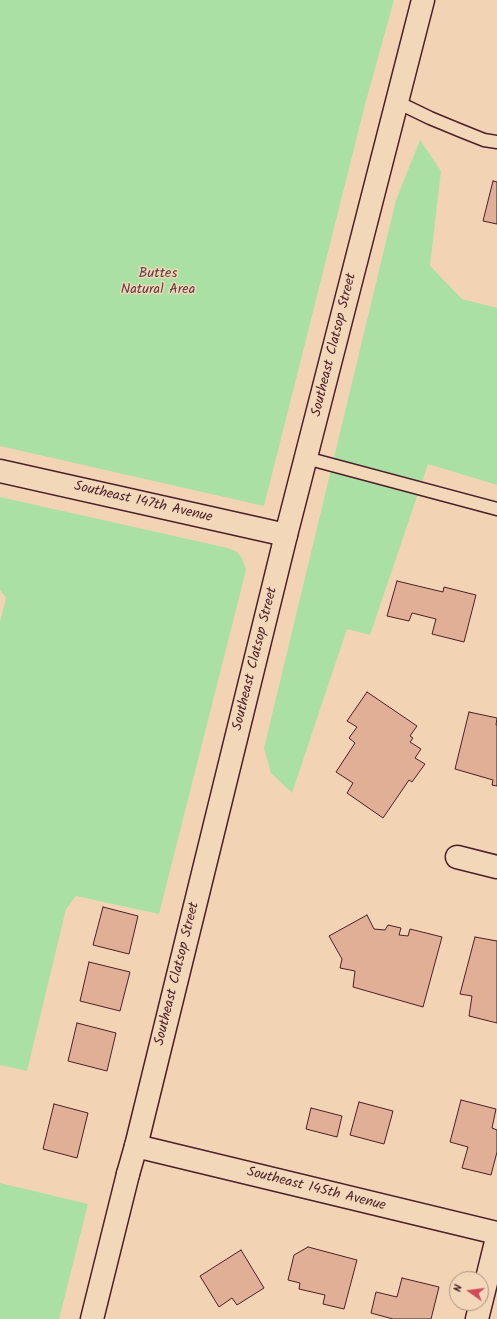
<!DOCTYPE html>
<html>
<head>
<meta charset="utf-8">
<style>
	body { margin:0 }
	#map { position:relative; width:497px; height:1319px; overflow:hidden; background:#f2d4b5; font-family:Kalam,sans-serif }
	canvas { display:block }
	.north { position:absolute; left:449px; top:1271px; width:40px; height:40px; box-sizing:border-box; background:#f2d8b9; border:1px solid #af8e80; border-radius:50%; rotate:284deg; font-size:11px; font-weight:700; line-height:16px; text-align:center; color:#4a1f2b }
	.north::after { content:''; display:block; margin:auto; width:14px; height:18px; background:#d1495b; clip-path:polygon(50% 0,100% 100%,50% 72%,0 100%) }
</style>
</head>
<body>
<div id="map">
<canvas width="497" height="1319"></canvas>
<div class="north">N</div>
</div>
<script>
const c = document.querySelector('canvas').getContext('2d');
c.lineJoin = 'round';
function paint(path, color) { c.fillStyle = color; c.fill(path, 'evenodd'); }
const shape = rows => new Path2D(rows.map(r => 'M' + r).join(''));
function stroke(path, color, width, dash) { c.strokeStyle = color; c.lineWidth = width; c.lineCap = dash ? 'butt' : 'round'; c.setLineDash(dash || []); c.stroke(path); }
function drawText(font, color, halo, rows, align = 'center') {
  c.font = font + ' Kalam,sans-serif'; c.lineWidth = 3; c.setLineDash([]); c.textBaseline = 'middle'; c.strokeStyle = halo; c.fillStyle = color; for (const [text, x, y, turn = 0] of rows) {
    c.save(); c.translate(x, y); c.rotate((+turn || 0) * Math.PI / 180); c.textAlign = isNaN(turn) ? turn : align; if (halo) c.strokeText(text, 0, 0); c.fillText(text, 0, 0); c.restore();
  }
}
paint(shape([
	[0,0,394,0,366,101,264,506,0,446],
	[420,140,441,171,430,266,462,299,497,308,497,485,428,464,370,635,347,629,292,793,271,773,264,748,396,200],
	[0,497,228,548,237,552,242,558,246,570,159,914,76,896,66,909,27,1071,0,1065,0,622,6,598,0,590],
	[0,1183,88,1204,59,1319,0,1319]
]), '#aae0a3');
const building = shape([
	[493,181,497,182,497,224,483,221,493,181],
	[397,581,443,592,444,587,476,595,464,642,432,634,436,619,412,613,409,621,387,616,397,581],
	[367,692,417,726,410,736,413,738,410,742,421,749,415,758,425,764,412,782,409,780,383,818,347,793,353,783,336,772,355,743,349,738,357,727,347,721,367,692],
	[469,712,497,718,496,725,497,725,497,786,492,785,493,780,455,769,469,712],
	[103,907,138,916,129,954,93,945,103,907],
	[367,915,374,929,385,930,388,925,401,928,399,935,408,936,410,929,442,937,423,1007,353,987,355,971,340,968,342,959,329,936,367,915],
	[475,937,497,941,497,1023,469,1016,472,996,460,994,475,937],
	[89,962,130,972,120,1011,80,1001,89,962],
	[77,1023,116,1033,107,1071,68,1061,77,1023],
	[461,1100,496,1109,492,1128,497,1130,497,1152,491,1175,462,1168,468,1147,450,1142,461,1100],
	[359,1102,393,1111,384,1144,350,1135,359,1102],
	[54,1104,88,1113,77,1158,43,1149,54,1104],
	[311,1108,342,1116,337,1137,306,1129,311,1108],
	[308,1247,357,1260,344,1309,323,1304,325,1295,299,1289,300,1283,288,1280,294,1255,308,1247],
	[241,1250,264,1288,237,1305,232,1298,219,1307,200,1276,241,1250],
	[402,1278,439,1287,431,1319,393,1319,371,1313,376,1292,397,1297,402,1278]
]);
paint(building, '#e0af95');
stroke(building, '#4a1f2b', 1);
const service = shape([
	[397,102,430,118,459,130,484,140,497,142],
	[306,458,497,509]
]);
const minor = shape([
	[0,471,286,535],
	[457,857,497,867],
	[477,1319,497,1238]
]);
const tertiary = shape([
	[423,0,286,535,136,1146,497,1233],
	[92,1319,128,1174]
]);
const secondary = shape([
	[128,1174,136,1146]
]);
stroke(service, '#4a1f2b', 15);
stroke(minor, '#4a1f2b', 25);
stroke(tertiary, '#4a1f2b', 25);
stroke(secondary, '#4a1f2b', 25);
stroke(service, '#f2d8b9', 12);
stroke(minor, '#f2d8b9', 22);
stroke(tertiary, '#f2d8b9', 22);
stroke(secondary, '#f2d8b9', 22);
drawText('14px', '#583c3d', '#f2d8b9', [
	["Buttes",158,275],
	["Natural Area",158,291]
]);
drawText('14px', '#4a1f2b', '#f2d8b9', [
	["Southeast Clatsop Street",335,345,-76],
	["Southeast 147th Avenue",143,503,13],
	["Southeast Clatsop Street",256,659,-76],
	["Southeast Clatsop Street",178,974,-76],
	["Southeast 145th Avenue",316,1190,14]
]);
</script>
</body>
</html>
